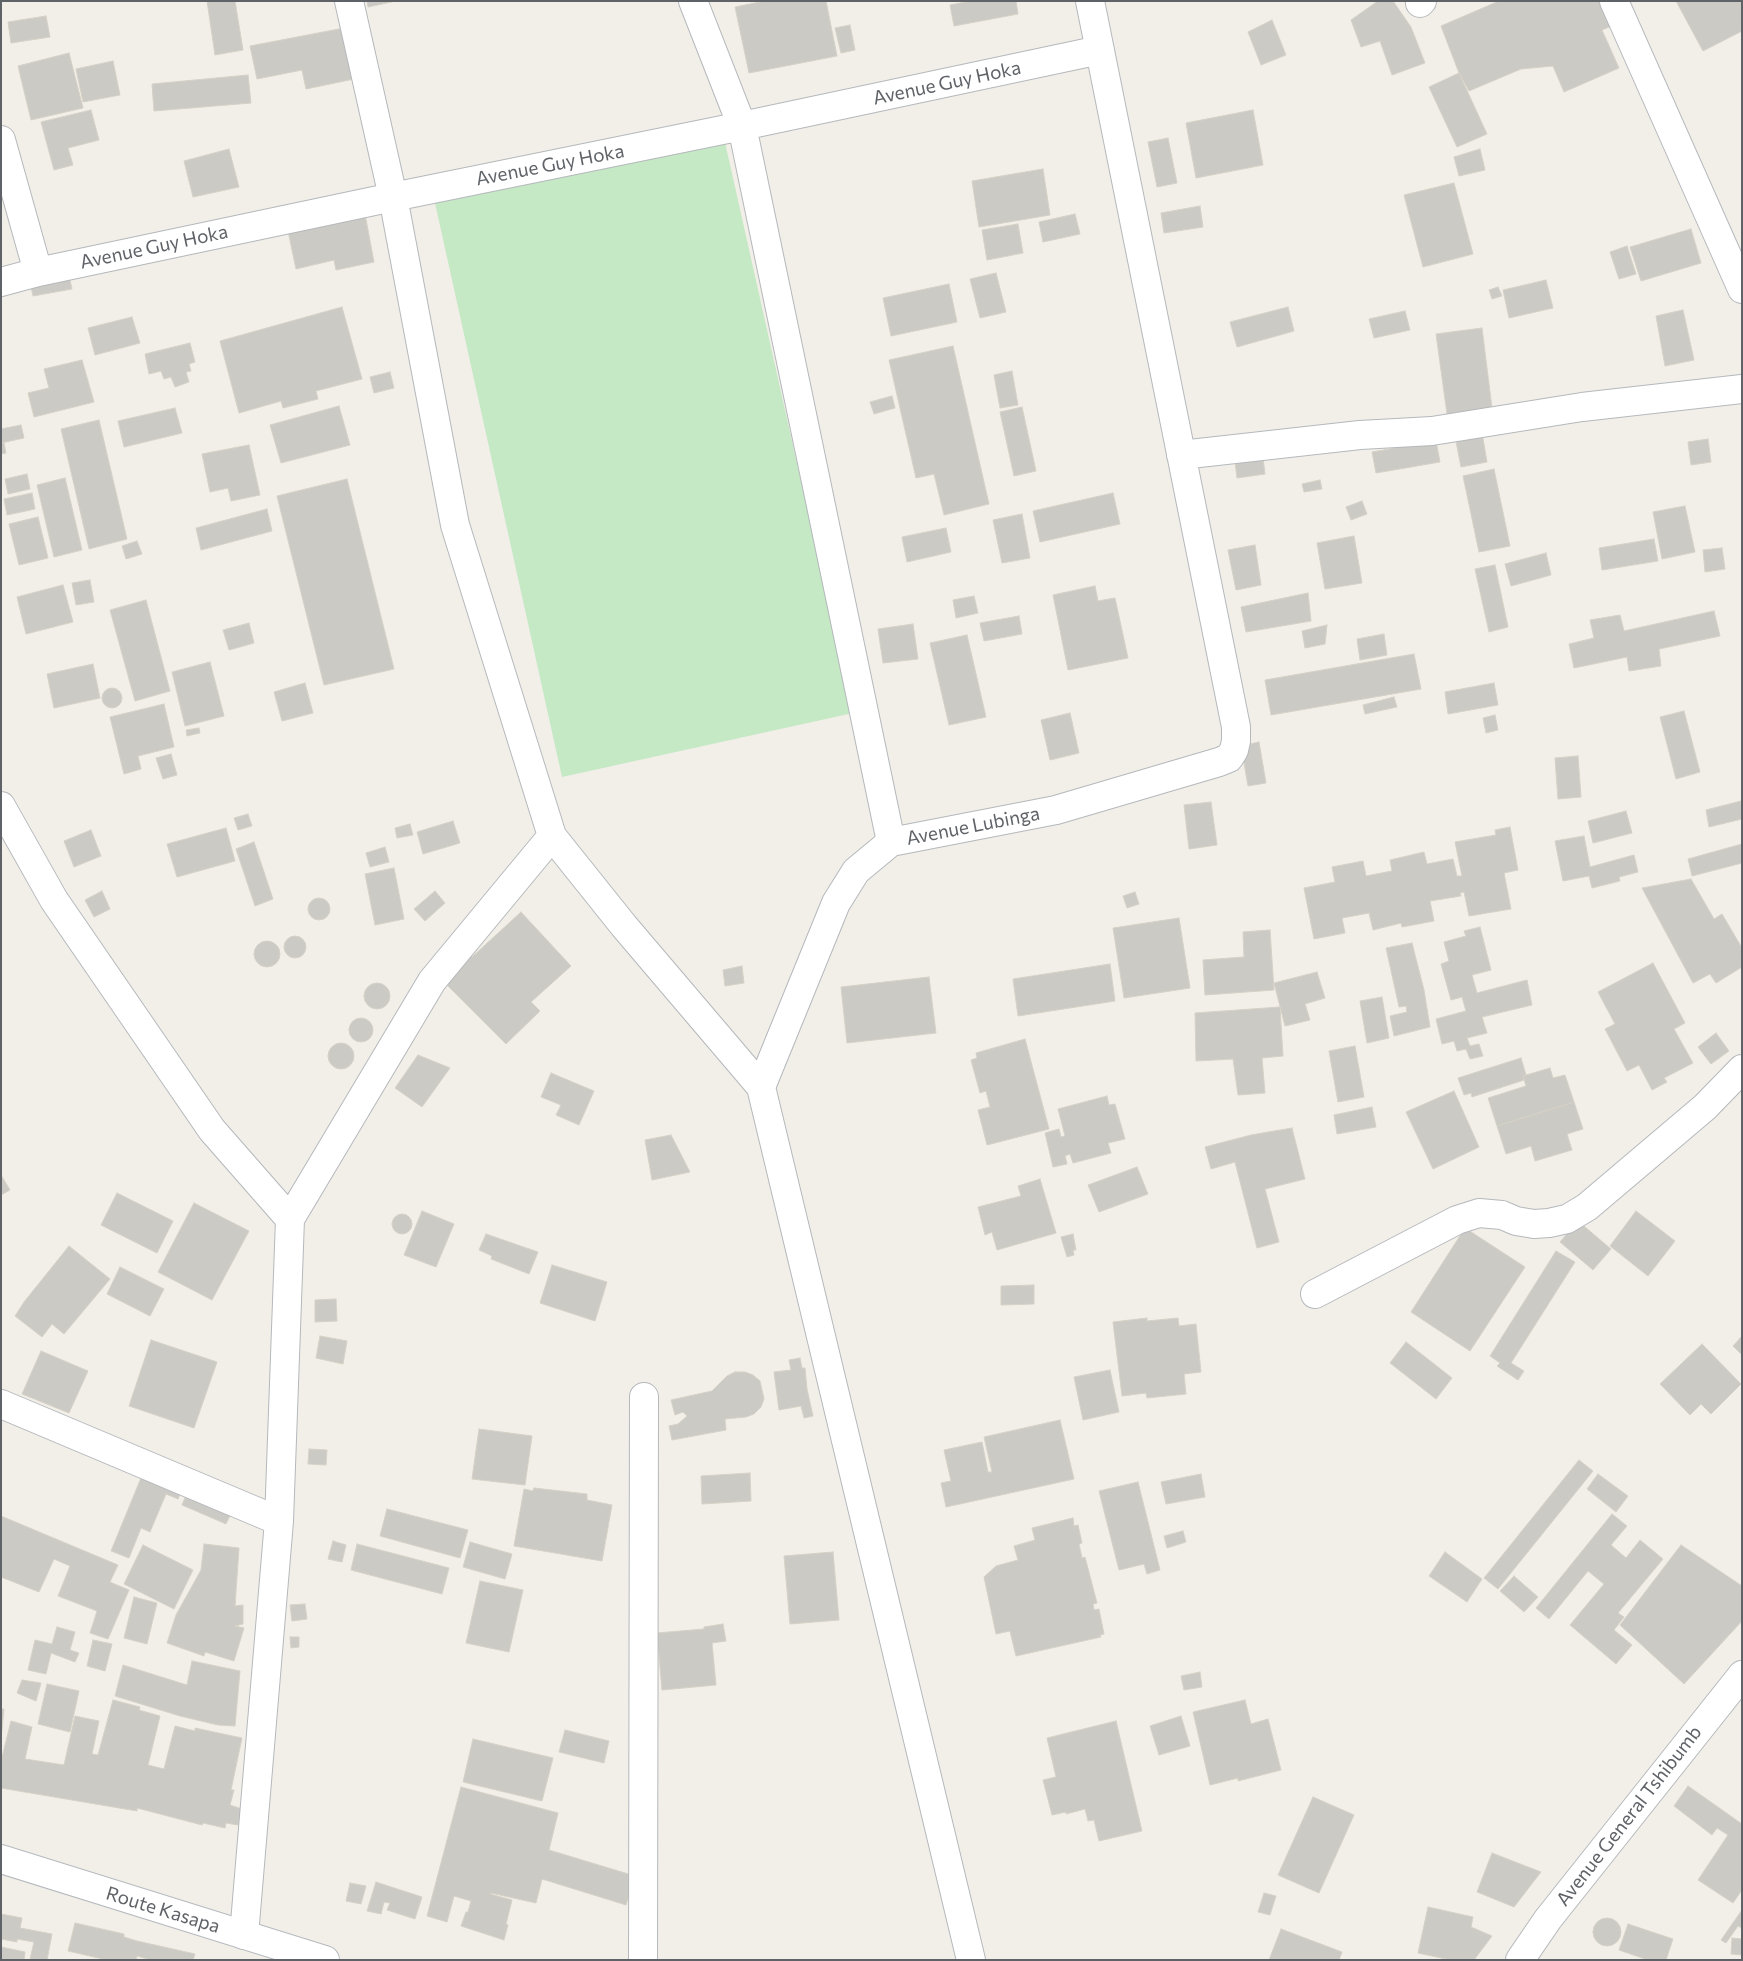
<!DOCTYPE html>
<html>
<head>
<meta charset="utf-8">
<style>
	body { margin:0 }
	#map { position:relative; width:1743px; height:1961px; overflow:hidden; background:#f1efe8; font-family:Commissioner,sans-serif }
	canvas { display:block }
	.frame { position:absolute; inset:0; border:2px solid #5f6368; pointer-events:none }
</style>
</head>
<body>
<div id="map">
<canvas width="1743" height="1961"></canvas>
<div class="frame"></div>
</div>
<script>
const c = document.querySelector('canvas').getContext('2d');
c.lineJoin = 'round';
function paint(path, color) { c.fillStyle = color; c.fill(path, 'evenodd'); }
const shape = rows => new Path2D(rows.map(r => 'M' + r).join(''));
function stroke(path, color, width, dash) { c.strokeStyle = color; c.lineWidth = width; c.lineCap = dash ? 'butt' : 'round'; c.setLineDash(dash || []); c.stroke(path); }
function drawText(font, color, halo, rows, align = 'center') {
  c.font = font + ' Commissioner,sans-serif'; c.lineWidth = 4; c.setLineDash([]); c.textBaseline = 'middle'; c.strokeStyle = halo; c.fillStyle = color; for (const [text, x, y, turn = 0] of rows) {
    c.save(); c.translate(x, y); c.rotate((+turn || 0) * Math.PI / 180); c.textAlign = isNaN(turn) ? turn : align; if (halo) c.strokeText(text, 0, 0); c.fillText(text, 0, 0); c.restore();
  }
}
paint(shape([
	[724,138,853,713,562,777,435,203]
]), '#c5e8c5');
const building = shape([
	[207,1,235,1,243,50,215,55,207,1],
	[367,1,396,1,368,7,367,1],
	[765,1,826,1,837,56,749,73,735,7,765,1],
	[971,1,1016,1,1018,14,954,26,950,5,971,1],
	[1378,1,1393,1,1411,27,1425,63,1392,75,1380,41,1361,47,1351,20,1378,1],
	[1499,1,1604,1,1614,25,1602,30,1619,68,1564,92,1553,66,1521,69,1469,91,1459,73,1441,26,1499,1],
	[1676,1,1742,1,1742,31,1703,51,1676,1],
	[46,16,50,37,11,43,8,22,46,16],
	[1272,20,1286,55,1261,65,1248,32,1272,20],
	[850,25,855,50,841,53,835,28,850,25],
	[344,28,354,79,306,89,302,70,257,79,250,46,344,28],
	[69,53,83,108,31,120,18,66,69,53],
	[113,61,120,95,83,102,76,69,113,61],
	[1459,73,1487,134,1457,147,1429,87,1459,73],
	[248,75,251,103,154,111,152,84,248,75],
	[91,110,99,140,68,148,73,165,54,170,41,122,91,110],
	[1253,110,1263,165,1196,178,1186,123,1253,110],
	[1168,138,1177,183,1157,187,1148,142,1168,138],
	[229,149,239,187,193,197,184,161,229,149],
	[1480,149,1485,170,1459,176,1454,157,1480,149],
	[1043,169,1050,215,979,227,972,181,1043,169],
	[1454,183,1473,254,1423,267,1404,195,1454,183],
	[1200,206,1203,227,1164,233,1161,213,1200,206],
	[365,214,374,262,336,270,334,260,296,269,288,231,365,214],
	[1075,214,1080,234,1043,242,1039,222,1075,214],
	[1018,224,1023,253,987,260,982,230,1018,224],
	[1691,229,1701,263,1641,281,1630,247,1691,229],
	[1627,246,1636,274,1619,279,1610,252,1627,246],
	[996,273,1006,312,980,318,970,279,996,273],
	[69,276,72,289,33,296,30,283,69,276],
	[1546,280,1553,308,1509,318,1503,290,1546,280],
	[949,284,957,322,891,336,883,298,949,284],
	[1498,287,1502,296,1492,299,1489,290,1498,287],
	[342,307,362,379,316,391,318,399,283,408,281,401,239,413,220,341,342,307],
	[1288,307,1294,331,1237,347,1230,322,1288,307],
	[1683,310,1694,360,1665,366,1656,316,1683,310],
	[1405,311,1410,330,1374,338,1369,319,1405,311],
	[132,317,140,343,95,355,88,328,132,317],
	[1482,328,1492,408,1447,414,1436,334,1482,328],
	[190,343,195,362,189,364,191,371,186,372,189,382,175,387,171,377,164,379,161,371,149,374,145,354,190,343],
	[953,346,989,504,944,515,934,474,916,478,889,360,953,346],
	[82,360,94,402,34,417,28,393,49,388,44,369,82,360],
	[1012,371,1018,405,1000,408,994,375,1012,371],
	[390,372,394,388,374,393,370,377,390,372],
	[892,396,895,408,874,414,870,402,892,396],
	[339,406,350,445,281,463,270,425,339,406],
	[1022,407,1036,471,1014,476,1000,412,1022,407],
	[175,408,182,433,124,447,118,421,175,408],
	[99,420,127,539,89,549,61,429,99,420],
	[21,425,24,438,1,443,1,429,21,425],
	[1481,427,1487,462,1461,467,1454,431,1481,427],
	[1708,439,1711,462,1691,465,1688,442,1708,439],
	[1436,441,1440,462,1376,473,1372,452,1436,441],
	[4,443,6,453,1,454,1,444,4,443],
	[249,445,260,495,231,501,228,488,210,492,202,454,249,445],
	[1262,450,1265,474,1237,478,1234,454,1262,450],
	[1494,469,1510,546,1479,552,1463,476,1494,469],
	[27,474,30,489,8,494,5,479,27,474],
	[65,478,82,550,54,557,37,485,65,478],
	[347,479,394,669,324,685,277,496,347,479],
	[1320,480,1322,489,1304,492,1302,484,1320,480],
	[32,493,35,509,7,515,4,499,32,493],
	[1113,493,1120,524,1040,542,1033,511,1113,493],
	[1362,501,1367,514,1351,520,1346,507,1362,501],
	[1685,506,1695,552,1662,559,1653,512,1685,506],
	[267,509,272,531,201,550,196,528,267,509],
	[1022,514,1030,558,1002,563,993,520,1022,514],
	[38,517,48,558,19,565,9,524,38,517],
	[946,528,951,552,907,562,902,537,946,528],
	[1354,536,1362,583,1325,589,1317,543,1354,536],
	[1654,539,1658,561,1602,570,1599,548,1654,539],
	[137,541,142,554,126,559,122,546,137,541],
	[1255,545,1261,585,1236,590,1228,550,1255,545],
	[1722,548,1725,569,1705,572,1703,550,1722,548],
	[1546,553,1551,575,1511,586,1505,564,1546,553],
	[1495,565,1508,627,1489,632,1475,569,1495,565],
	[90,580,94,602,76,605,72,583,90,580],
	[63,585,73,622,26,634,17,597,63,585],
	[1095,586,1098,601,1115,598,1128,658,1068,670,1053,595,1095,586],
	[1308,593,1311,621,1246,632,1241,607,1308,593],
	[974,596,978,613,956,618,953,600,974,596],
	[146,600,170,691,135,701,110,610,146,600],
	[1714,611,1720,636,1659,649,1661,666,1629,671,1627,657,1574,668,1569,644,1594,638,1590,620,1620,615,1624,631,1714,611],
	[1019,616,1022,634,984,641,980,623,1019,616],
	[249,623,254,643,229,650,223,630,249,623],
	[913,624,918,659,883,663,878,629,913,624],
	[1327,625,1325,644,1305,648,1302,631,1327,625],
	[1384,634,1387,655,1360,660,1357,639,1384,634],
	[967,635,986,717,949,725,930,643,967,635],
	[1414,654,1421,689,1271,715,1265,680,1414,654],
	[210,662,224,716,185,726,172,672,210,662],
	[93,664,100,698,54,708,47,674,93,664],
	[305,683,313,713,282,721,274,692,305,683],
	[1494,683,1498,705,1448,714,1445,692,1494,683],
	'102 698a10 10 0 1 1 20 0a10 10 0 1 1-20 0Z',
	[1394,697,1397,707,1365,714,1363,705,1394,697],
	[164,704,174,747,138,756,141,769,124,774,110,717,164,704],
	[1684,711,1700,772,1676,779,1660,717,1684,711],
	[1070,713,1079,753,1050,760,1041,720,1070,713],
	[1495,715,1498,730,1486,733,1483,718,1495,715],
	[199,728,200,733,187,736,186,730,199,728],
	[1259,742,1266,783,1248,786,1241,746,1259,742],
	[171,754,177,775,163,779,156,758,171,754],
	[1578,756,1581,797,1558,799,1555,758,1578,756],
	[1741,801,1742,819,1709,827,1706,810,1741,801],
	[1211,802,1217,845,1189,849,1184,805,1211,802],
	[1626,811,1632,833,1593,843,1588,821,1626,811],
	[248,814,252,826,238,830,234,818,248,814],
	[453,821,460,843,423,854,417,832,453,821],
	[410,824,413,835,397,838,395,828,410,824],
	[1510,827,1518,870,1504,873,1511,909,1469,916,1464,892,1460,893,1461,896,1430,901,1434,921,1402,927,1401,923,1373,930,1369,913,1342,918,1345,933,1314,939,1304,888,1335,882,1332,867,1363,861,1366,876,1392,871,1390,860,1424,852,1427,864,1453,859,1457,876,1462,876,1455,842,1496,835,1495,830,1510,827],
	[226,828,235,861,177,877,167,844,226,828],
	[91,830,101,856,74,867,64,841,91,830],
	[1584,836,1590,867,1634,855,1638,872,1619,877,1620,881,1592,888,1589,876,1563,881,1555,841,1584,836],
	[254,842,273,899,255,906,236,849,254,842],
	[1742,844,1742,863,1692,876,1688,859,1742,844],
	[385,847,389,862,370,867,366,853,385,847],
	[394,868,404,919,375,925,365,874,394,868],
	[1691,879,1714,919,1722,914,1742,948,1742,967,1716,983,1710,974,1693,983,1642,888,1691,879],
	[102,891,110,909,94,917,85,900,102,891],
	[435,891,445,903,425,921,414,909,435,891],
	[1135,892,1139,904,1127,908,1123,896,1135,892],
	'308 909a11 11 0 1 1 22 0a11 11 0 1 1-22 0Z',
	[521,912,571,966,531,1002,540,1011,506,1044,440,978,466,952,472,957,521,912],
	[1179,918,1190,988,1124,998,1113,928,1179,918],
	[1480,927,1491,970,1472,975,1477,993,1527,980,1532,1005,1482,1017,1487,1033,1467,1038,1470,1046,1479,1044,1483,1056,1470,1059,1466,1049,1457,1051,1454,1041,1442,1044,1436,1019,1466,1011,1462,997,1451,1000,1441,964,1449,961,1444,942,1466,936,1464,931,1480,927],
	[1270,930,1274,990,1205,995,1203,960,1244,957,1243,932,1270,930],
	'284 947a11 11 0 1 1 22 0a11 11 0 1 1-22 0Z',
	'254 954a13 13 0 1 1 26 0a13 13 0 1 1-26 0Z',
	[1412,943,1424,990,1430,1027,1394,1036,1390,1016,1407,1012,1406,1006,1399,1007,1386,948,1412,943],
	[1653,963,1685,1023,1674,1029,1693,1063,1664,1078,1667,1082,1652,1090,1639,1065,1627,1071,1605,1029,1615,1024,1598,992,1653,963],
	[1110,964,1115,1001,1018,1016,1013,979,1110,964],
	[742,966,744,983,725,986,723,970,742,966],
	[1317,972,1325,998,1305,1004,1310,1020,1285,1026,1274,983,1317,972],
	[929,977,936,1033,847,1043,841,987,929,977],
	'364 996a13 13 0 1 1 26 0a13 13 0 1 1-26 0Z',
	[1382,997,1389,1038,1367,1043,1360,1001,1382,997],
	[1280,1007,1283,1056,1262,1058,1265,1093,1238,1095,1233,1059,1196,1061,1195,1013,1280,1007],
	'349 1030a12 12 0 1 1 24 0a12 12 0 1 1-24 0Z',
	[1716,1033,1729,1051,1711,1064,1698,1047,1716,1033],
	[1025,1039,1049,1129,987,1145,978,1110,990,1107,986,1091,980,1093,971,1060,977,1058,976,1053,1025,1039],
	'328 1056a13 13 0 1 1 26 0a13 13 0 1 1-26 0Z',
	[1355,1046,1364,1097,1338,1102,1329,1051,1355,1046],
	[418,1055,450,1068,422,1107,395,1088,418,1055],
	[1521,1058,1526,1075,1523,1076,1524,1080,1472,1097,1471,1093,1464,1095,1458,1078,1521,1058],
	[1550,1068,1553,1078,1565,1075,1574,1102,1497,1126,1488,1098,1526,1086,1523,1076,1550,1068],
	[551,1073,594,1091,579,1125,556,1115,561,1105,541,1097,551,1073],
	[1454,1091,1479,1147,1433,1169,1406,1112,1454,1091],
	[1107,1096,1109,1105,1115,1104,1125,1139,1108,1143,1111,1153,1073,1163,1070,1154,1065,1156,1067,1164,1053,1167,1045,1133,1059,1129,1061,1137,1065,1136,1058,1109,1107,1096],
	[1574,1102,1583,1129,1567,1134,1572,1150,1535,1161,1531,1146,1506,1154,1497,1126,1574,1102],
	[1372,1107,1376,1127,1337,1134,1334,1115,1372,1107],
	[1292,1128,1305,1179,1265,1189,1279,1242,1257,1248,1235,1162,1211,1169,1205,1147,1251,1135,1292,1128],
	[671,1135,690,1172,652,1180,645,1140,671,1135],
	[1137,1167,1148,1194,1099,1212,1088,1185,1137,1167],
	[1,1175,10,1190,1,1195,1,1175],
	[1040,1179,1056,1233,997,1250,992,1232,985,1235,978,1207,1021,1196,1018,1186,1040,1179],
	[117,1193,173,1221,157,1253,101,1225,117,1193],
	[194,1203,249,1231,212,1300,158,1272,194,1203],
	[422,1211,454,1224,436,1267,404,1255,422,1211],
	[1636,1211,1675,1241,1648,1276,1610,1246,1636,1211],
	'392 1224a10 10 0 1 1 20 0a10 10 0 1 1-20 0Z',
	[1578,1221,1611,1249,1593,1270,1560,1242,1578,1221],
	[1465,1228,1525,1267,1470,1351,1411,1312,1465,1228],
	[486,1234,538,1252,529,1274,491,1259,492,1256,479,1250,486,1234],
	[1073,1234,1076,1250,1073,1250,1074,1255,1067,1257,1061,1237,1073,1234],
	[69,1246,110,1279,64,1334,52,1324,42,1337,15,1316,24,1302,69,1246],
	[1556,1251,1575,1262,1511,1363,1524,1371,1518,1380,1497,1366,1500,1363,1490,1356,1556,1251],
	[552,1265,607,1282,595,1321,540,1303,552,1265],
	[120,1267,164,1289,150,1316,107,1294,120,1267],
	[1034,1285,1034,1304,1001,1305,1001,1286,1034,1285],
	[336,1299,337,1321,315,1322,315,1300,336,1299],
	[1147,1318,1147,1321,1178,1318,1179,1326,1196,1324,1201,1372,1184,1374,1186,1394,1147,1398,1146,1393,1122,1396,1113,1322,1147,1318],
	[320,1336,347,1341,343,1364,316,1358,320,1336],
	[1742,1336,1742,1355,1733,1346,1742,1336],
	[151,1340,217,1362,194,1428,129,1406,151,1340],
	[1406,1342,1452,1378,1436,1399,1390,1363,1406,1342],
	[1702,1344,1741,1384,1711,1414,1701,1404,1690,1415,1660,1384,1702,1344],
	[41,1351,88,1371,69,1413,22,1394,41,1351],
	[800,1358,802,1368,805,1368,807,1389,813,1416,804,1418,801,1406,779,1410,774,1372,791,1370,789,1360,800,1358],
	[1110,1370,1119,1412,1083,1420,1074,1377,1110,1370],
	[735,1372,745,1372,753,1375,760,1381,764,1399,761,1407,754,1414,746,1417,725,1419,726,1430,672,1440,669,1426,678,1424,687,1416,683,1412,675,1415,671,1400,712,1391,727,1376,735,1372],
	[1060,1420,1074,1479,946,1507,941,1483,951,1481,944,1450,982,1442,988,1472,992,1472,984,1437,1060,1420],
	[479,1429,532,1436,525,1485,472,1479,479,1429],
	[309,1449,327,1450,326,1465,308,1464,309,1449],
	[1579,1460,1593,1471,1498,1589,1484,1578,1579,1460],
	[143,1473,182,1489,178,1499,166,1494,150,1532,141,1528,129,1558,111,1551,143,1473],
	[750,1473,751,1501,702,1504,701,1476,750,1473],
	[1201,1474,1205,1497,1166,1504,1161,1482,1201,1474],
	[1598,1474,1628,1496,1616,1512,1587,1489,1598,1474],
	[1138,1482,1160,1570,1147,1574,1144,1564,1119,1570,1099,1491,1138,1482],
	[189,1488,234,1507,226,1524,182,1505,189,1488],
	[534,1488,587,1494,587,1500,612,1505,602,1561,514,1546,524,1489,533,1491,534,1488],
	[387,1509,468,1530,460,1558,380,1536,387,1509],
	[1612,1514,1627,1526,1611,1545,1626,1558,1640,1540,1663,1559,1618,1613,1624,1617,1614,1630,1632,1645,1616,1664,1570,1625,1604,1584,1588,1571,1549,1619,1536,1608,1612,1514],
	[1,1516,118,1565,110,1582,129,1590,108,1639,90,1633,97,1611,58,1596,70,1566,54,1559,39,1592,1,1577,1,1516],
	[1073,1518,1074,1526,1078,1525,1082,1543,1079,1544,1082,1558,1085,1557,1097,1603,1093,1604,1094,1610,1099,1609,1104,1634,1100,1635,1101,1637,1016,1656,1010,1631,996,1634,984,1577,996,1566,1018,1560,1014,1546,1035,1540,1032,1528,1073,1518],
	[1183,1531,1186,1542,1167,1548,1164,1536,1183,1531],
	[333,1541,346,1545,342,1562,328,1559,333,1541],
	[470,1542,512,1554,505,1579,463,1567,470,1542],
	[204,1544,239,1548,235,1606,243,1605,243,1624,235,1626,244,1628,234,1661,205,1652,204,1656,167,1643,176,1615,201,1570,204,1544],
	[357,1544,449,1568,442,1594,351,1570,357,1544],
	[143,1545,193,1570,174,1609,124,1584,143,1545],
	[1681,1545,1742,1586,1742,1621,1684,1684,1620,1625,1681,1545],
	[833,1552,839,1620,790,1624,784,1556,833,1552],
	[1445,1552,1482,1579,1467,1602,1429,1576,1445,1552],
	[1514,1576,1538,1597,1524,1612,1500,1591,1514,1576],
	[480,1581,523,1590,509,1652,466,1643,480,1581],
	[134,1597,157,1603,147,1644,124,1638,134,1597],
	[305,1604,307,1619,292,1621,290,1605,305,1604],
	[723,1624,726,1641,712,1643,716,1685,662,1690,657,1633,704,1629,704,1627,723,1624],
	[57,1627,75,1632,70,1650,79,1653,75,1662,51,1653,46,1674,28,1670,35,1640,52,1644,57,1627],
	[290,1637,299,1637,299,1647,291,1648,290,1637],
	[93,1640,112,1644,105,1671,87,1666,93,1640],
	[192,1661,240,1671,235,1726,218,1725,180,1716,115,1696,123,1665,187,1685,192,1661],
	[1200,1672,1202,1687,1184,1690,1181,1676,1200,1672],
	[22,1680,41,1683,36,1701,17,1693,22,1680],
	[47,1684,79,1691,70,1732,38,1724,47,1684],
	[113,1700,140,1707,139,1710,160,1716,148,1765,164,1769,175,1726,195,1731,195,1728,242,1738,231,1790,234,1790,230,1805,242,1809,238,1825,226,1823,225,1828,203,1823,202,1825,137,1808,137,1811,1,1788,1,1761,11,1721,32,1727,25,1759,64,1765,75,1716,99,1721,92,1754,98,1755,113,1700],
	[1245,1700,1251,1724,1268,1719,1281,1770,1238,1781,1238,1778,1210,1785,1193,1712,1245,1700],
	[1,1709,4,1709,1,1739,1,1709],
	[1181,1716,1190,1746,1159,1755,1150,1726,1181,1716],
	[1116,1721,1142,1831,1099,1841,1094,1820,1088,1821,1085,1809,1066,1814,1066,1812,1052,1815,1043,1780,1056,1777,1047,1738,1116,1721],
	[565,1730,609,1741,604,1763,559,1752,565,1730],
	[473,1739,553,1758,542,1801,463,1782,473,1739],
	[1688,1786,1742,1824,1742,1890,1733,1903,1698,1880,1728,1835,1717,1828,1712,1835,1674,1806,1688,1786],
	[461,1787,558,1813,549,1850,635,1876,626,1905,542,1879,536,1903,491,1893,490,1894,512,1900,506,1924,508,1925,504,1940,461,1926,466,1912,468,1912,471,1901,454,1896,447,1922,427,1916,461,1787],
	[1313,1797,1354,1815,1319,1893,1278,1875,1313,1797],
	[1492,1853,1541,1872,1514,1907,1477,1892,1492,1853],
	[376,1882,422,1897,415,1919,387,1910,390,1903,384,1902,381,1914,367,1911,376,1882],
	[350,1883,366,1886,361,1904,346,1901,350,1883],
	[1264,1893,1276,1896,1270,1915,1258,1912,1264,1893],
	[1428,1907,1473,1917,1471,1927,1492,1936,1474,1960,1451,1960,1418,1953,1428,1907],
	[1742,1910,1742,1928,1738,1926,1726,1943,1721,1940,1742,1910],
	[1,1914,22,1918,20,1928,52,1934,47,1960,30,1959,34,1942,17,1939,17,1942,1,1939,1,1914],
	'1593 1932a14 14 0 1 1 28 0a14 14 0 1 1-28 0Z',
	[75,1923,124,1934,124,1937,137,1941,195,1954,193,1960,151,1960,137,1956,136,1960,107,1960,68,1951,75,1923],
	[1628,1924,1673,1939,1666,1960,1648,1960,1619,1950,1628,1924],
	[1281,1929,1342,1952,1339,1960,1269,1960,1281,1929],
	[1732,1938,1742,1939,1742,1955,1731,1954,1732,1938],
	[1,1947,25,1952,24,1960,1,1960,1,1947]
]);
paint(building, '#cccac5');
stroke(building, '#d6d1c6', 1);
const minor = shape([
	[349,1,393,197,455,525,552,836,624,926,761,1087],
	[693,1,742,126,891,842],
	[1614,1,1742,289],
	[1420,3,1422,1],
	[1,140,38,272],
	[1,282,38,272,393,197,742,126,1100,50],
	[1181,455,1360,435,1432,431,1582,407,1742,389],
	[1,806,54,900,212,1130,290,1219,279,1521,244,1935],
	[290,1219,432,981,552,836],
	[1315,1294,1457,1220,1479,1213,1502,1215,1516,1221,1534,1224,1549,1223,1567,1219,1587,1207,1705,1107,1742,1069],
	[1,1404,279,1521],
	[643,1960,644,1397],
	[971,1960,761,1087,836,903,856,871,891,842,1056,810,1219,762,1229,758,1234,750,1236,741,1236,727,1090,1],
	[1520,1960,1548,1919,1742,1675]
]);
const secondary = shape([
	[1,1859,325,1960]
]);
stroke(minor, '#b5b8bc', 30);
stroke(secondary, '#b6babf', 30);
stroke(minor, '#fff', 28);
stroke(secondary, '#fff', 28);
drawText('19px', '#5f6368', '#fff', [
	["Avenue Guy Hoka",947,83,-12],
	["Avenue Guy Hoka",550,165,-11],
	["Avenue Guy Hoka",154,247,-12],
	["Avenue Lubinga",973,826,-11],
	["Avenue General Tshibumb",1629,1816,-52],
	["Route Kasapa",163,1910,17]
]);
</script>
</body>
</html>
